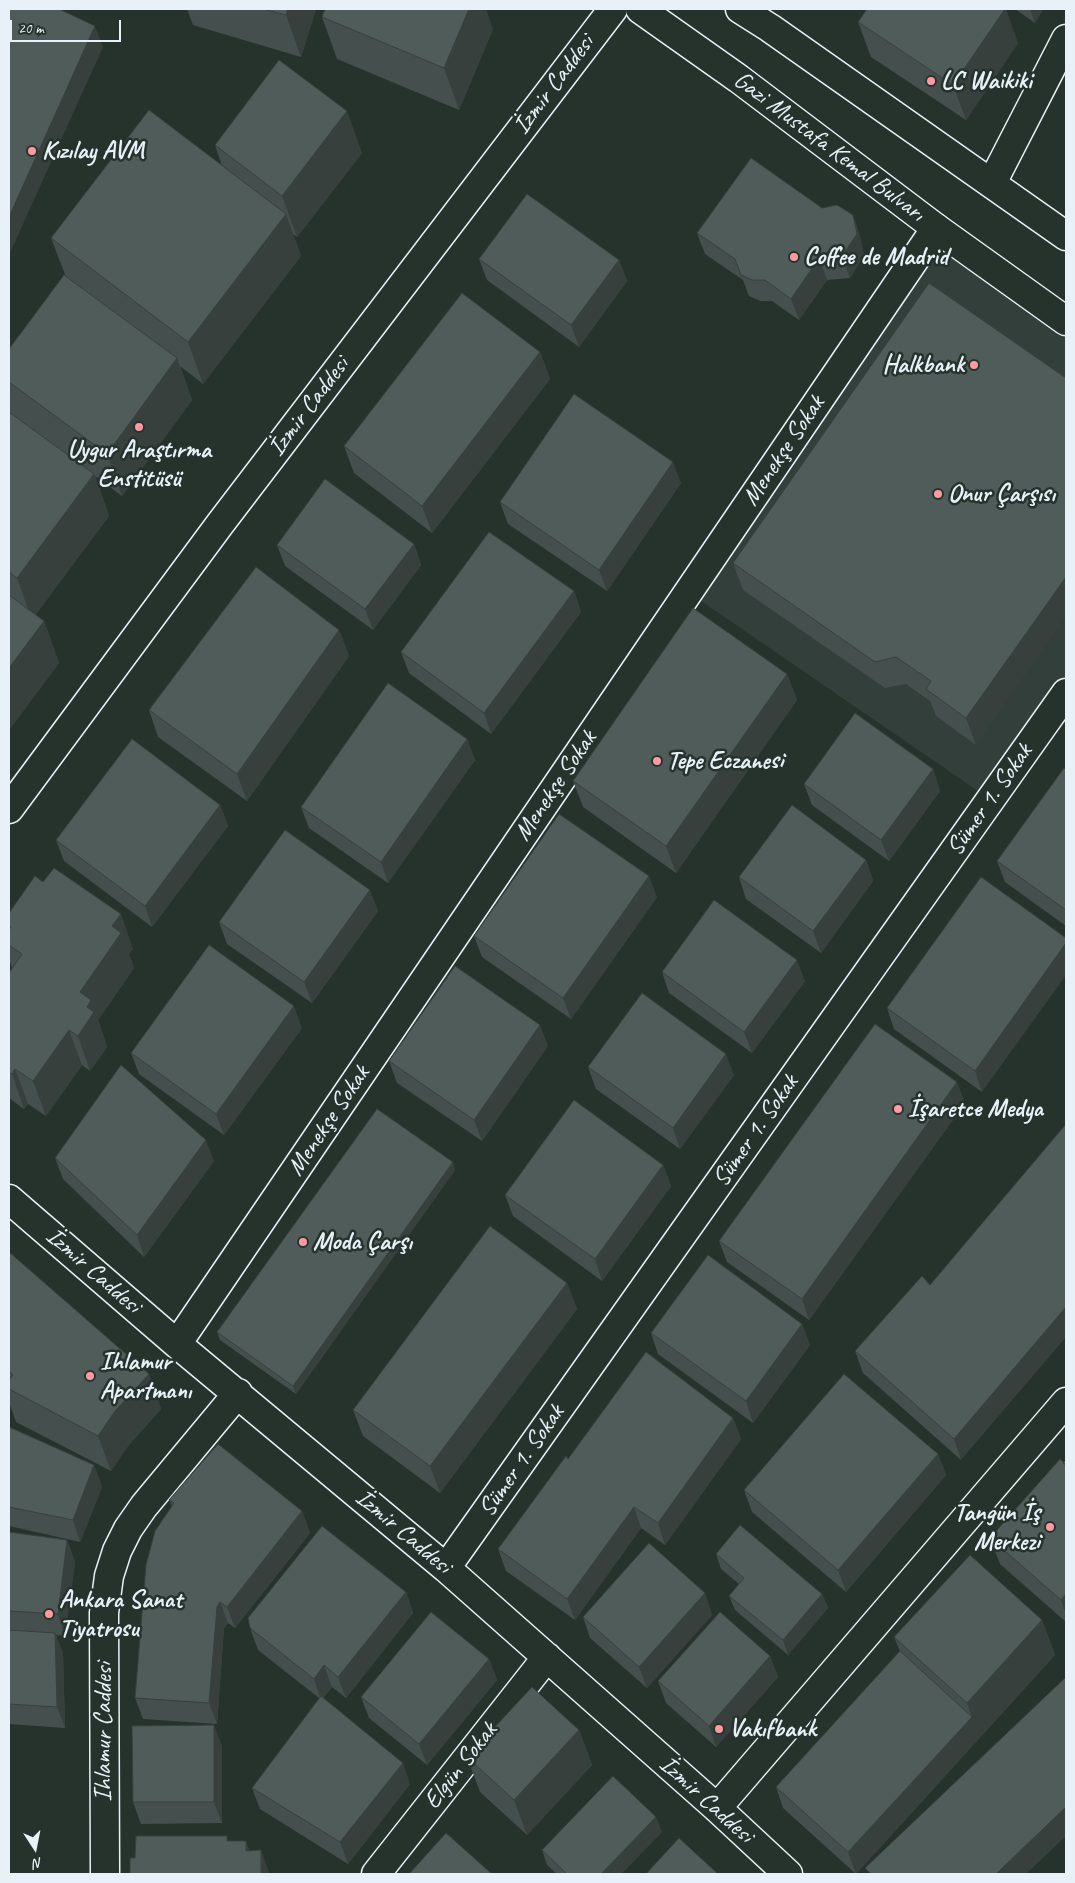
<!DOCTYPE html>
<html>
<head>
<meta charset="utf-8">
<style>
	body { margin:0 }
	#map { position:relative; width:1075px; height:1883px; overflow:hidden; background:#26332d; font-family:Caveat,sans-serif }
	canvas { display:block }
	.frame { position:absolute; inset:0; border:10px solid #e8f1f8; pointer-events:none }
	.north { position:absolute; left:10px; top:1823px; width:50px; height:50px; -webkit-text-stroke:4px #26332d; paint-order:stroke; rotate:169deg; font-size:14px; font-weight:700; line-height:20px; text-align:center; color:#e8f1f8 }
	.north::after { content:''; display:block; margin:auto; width:18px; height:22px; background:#e8f1f8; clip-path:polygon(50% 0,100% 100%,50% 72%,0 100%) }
	.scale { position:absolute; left:10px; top:20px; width:111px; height:22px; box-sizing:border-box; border:2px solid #e8f1f8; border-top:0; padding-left:6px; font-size:15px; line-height:18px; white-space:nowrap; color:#e8f1f8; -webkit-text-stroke:4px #26332d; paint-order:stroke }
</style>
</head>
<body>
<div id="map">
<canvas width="1075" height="1883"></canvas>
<div class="frame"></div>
<div class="north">N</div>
<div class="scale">20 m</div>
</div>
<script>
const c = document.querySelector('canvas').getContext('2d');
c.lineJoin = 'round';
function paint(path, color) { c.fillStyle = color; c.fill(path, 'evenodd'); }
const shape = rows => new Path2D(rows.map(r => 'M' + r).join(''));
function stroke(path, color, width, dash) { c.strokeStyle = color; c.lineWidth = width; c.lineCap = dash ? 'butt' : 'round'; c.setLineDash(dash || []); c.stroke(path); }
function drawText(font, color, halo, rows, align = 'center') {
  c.font = font + ' Caveat,sans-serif'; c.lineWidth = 5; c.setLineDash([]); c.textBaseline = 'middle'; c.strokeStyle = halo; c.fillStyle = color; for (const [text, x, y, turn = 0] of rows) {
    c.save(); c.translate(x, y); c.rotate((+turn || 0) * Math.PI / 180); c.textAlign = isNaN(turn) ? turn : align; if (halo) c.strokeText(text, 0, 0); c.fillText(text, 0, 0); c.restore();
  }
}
paint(shape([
	[936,228,1066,321,1066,693,991,800,688,592]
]), '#333f3a');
const minor = shape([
	[992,183,1066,39],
	[9,809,220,524,613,9],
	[9,1199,177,1344,446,1568,717,1808,788,1874],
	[177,1344,936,228],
	[446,1568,1066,693],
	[717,1808,1066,1402],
	[105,1874,104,1613,109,1576,117,1551,128,1529,144,1506,238,1393],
	[376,1874,547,1657]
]);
const major = shape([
	[640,9,739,79,936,228,1066,321],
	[740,9,770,28,1066,236]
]);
stroke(minor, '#e8f1f8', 31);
stroke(major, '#e8f1f8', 31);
stroke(minor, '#26332d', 28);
stroke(major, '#26332d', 28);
paint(shape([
	[187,9,316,9,301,57,193,25],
	[1015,9,1043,9,1035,23],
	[322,17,493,29,459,110,337,59],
	[858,22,1018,43,966,120,871,57],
	[215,145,362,153,297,237,293,234,301,256,203,384,180,366,192,400,122,496,95,476,109,516,35,615,44,621,59,663,9,730,9,349,66,277,51,238,222,166],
	[822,208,853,215,860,237,864,255,850,278,827,280,799,320,772,301,760,301,749,296,743,280,705,254,697,233],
	[479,259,619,260,627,281,579,347,487,280],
	[929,283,976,745,936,716,930,701,906,684,885,688,743,590,733,563],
	[540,352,550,379,432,533,354,473,344,446],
	[681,483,607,591,508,524,500,502],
	[414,544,421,565,373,630,285,566,277,545],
	[574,591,581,612,491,734,409,673,401,652],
	[339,630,349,656,247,801,158,737,149,710],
	[787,674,797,700,676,873,583,807,573,781],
	[467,739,475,760,388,883,309,828,301,807],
	[933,769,940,791,889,861,812,805,804,784],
	[1066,769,1066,926,1005,882,997,861],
	[220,805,228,826,152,927,64,861,56,840],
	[866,860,873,881,821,953,746,899,739,877],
	[981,877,982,1092,894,1029,887,1008],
	[657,897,571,1019,482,957,474,936],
	[378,911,312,1003,227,944,219,922],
	[9,913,133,949,129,954,134,968,98,1020,107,1047,90,1071,82,1065,46,1116,28,1104,24,1109,9,1098,9,973,12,968,9,959],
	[662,972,805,981,752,1053,669,993],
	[302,1028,224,1135,139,1074,131,1053],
	[548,1046,482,1141,397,1083,389,1061],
	[588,1067,734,1075,680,1149,596,1089],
	[965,1103,809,1320,727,1262,719,1241],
	[55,1158,214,1161,144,1257,63,1179],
	[663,1165,671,1186,602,1281,513,1216,505,1195],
	[455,1170,296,1394,220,1340,217,1332],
	[9,1252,149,1374,161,1409,128,1446,111,1471,16,1422,9,1402],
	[567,1283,577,1309,440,1493,363,1436,353,1410],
	[930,1285,961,1460,863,1373,855,1351],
	[802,1324,810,1345,753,1423,658,1354,651,1333],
	[733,1418,741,1439,665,1545,641,1528,575,1620,506,1571,498,1549,568,1459],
	[9,1427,94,1465,102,1487,80,1542,9,1526],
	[938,1454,946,1475,846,1592,752,1512,744,1490],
	[1066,1460,1066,1622,1000,1564,990,1538],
	[169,1500,302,1511,310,1533,235,1628,228,1623,224,1628,217,1724,143,1719,135,1698,172,1506],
	[9,1532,67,1540,75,1562,65,1636,56,1635,63,1654,65,1728,9,1724],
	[716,1554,822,1594,828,1608,788,1655,735,1610,729,1596,739,1584,721,1569],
	[406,1592,413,1613,346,1698,332,1687,323,1698,410,1784,348,1864,260,1809,252,1788,319,1698,258,1650,250,1628],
	[705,1593,712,1615,647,1688,590,1638,583,1617],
	[1042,1620,1055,1655,856,1874,783,1808,776,1787,900,1651,894,1637],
	[770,1656,778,1677,716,1747,666,1703,658,1681],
	[489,1659,497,1680,427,1765,369,1718,361,1697],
	[579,1730,592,1765,527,1835,480,1792,467,1757],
	[222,1746,222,1823,141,1824,133,1802],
	[662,1832,621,1874,557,1874,547,1865,542,1850]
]), '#454f4d');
paint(shape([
	[288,9,316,9,301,57,286,15],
	[469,9,486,9,493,29,459,110,444,68],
	[1005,9,1006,9,1018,43,966,120,953,85],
	[1030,9,1043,9,1035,23],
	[95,26,103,47,9,255,9,217],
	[347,111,362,153,297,237,282,196],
	[286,214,301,256,203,384,188,342],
	[853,215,860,237,864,255,850,278,842,256],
	[819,258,827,280,799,320,791,299],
	[619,260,627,281,579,347,571,325],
	[540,352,550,379,432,533,422,506],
	[177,358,192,400,122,496,107,454],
	[673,462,681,483,607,591,599,570],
	[94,474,109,516,32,620,17,578],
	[414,544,421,565,373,630,365,609],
	[1066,577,1066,617,976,745,966,718],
	[574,591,581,612,491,734,484,713],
	[44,621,59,663,9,730,9,668],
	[339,630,349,656,247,801,237,774],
	[787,674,797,700,676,873,666,846],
	[467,739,475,760,388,883,381,862],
	[933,769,940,791,889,861,881,840],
	[220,805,228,826,152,927,145,906],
	[866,860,873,881,821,953,813,931],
	[649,876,657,897,571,1019,563,998],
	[370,890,378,911,312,1003,304,982],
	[121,914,133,949,129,954,134,968,98,1020,107,1047,90,1071,78,1036,80,992,112,926],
	[1066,943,1066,975,982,1092,975,1071],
	[797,960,805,981,752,1053,744,1032],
	[294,1006,302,1028,224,1135,216,1114],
	[540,1025,548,1046,482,1141,474,1120],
	[69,1030,82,1065,46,1116,33,1081],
	[726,1054,734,1075,680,1149,673,1128],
	[15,1069,28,1104,24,1109,12,1074],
	[957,1082,965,1103,809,1320,802,1299],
	[206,1140,214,1161,144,1257,137,1235],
	[453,1162,455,1170,296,1394,293,1386],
	[663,1165,671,1186,602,1281,595,1259],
	[567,1283,577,1309,440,1493,430,1466],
	[1066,1307,1066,1337,961,1460,954,1439],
	[802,1324,810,1345,753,1423,746,1401],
	[149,1374,161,1409,128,1446,111,1471,98,1436,115,1411],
	[733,1418,741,1439,665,1545,658,1523],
	[938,1454,946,1475,846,1592,838,1570],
	[94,1465,102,1487,80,1542,73,1520],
	[634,1507,641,1528,575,1620,567,1599],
	[302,1511,310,1533,235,1628,227,1607],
	[67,1540,75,1562,65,1636,58,1614],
	[406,1592,413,1613,346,1698,338,1677],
	[705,1593,712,1615,647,1688,639,1667],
	[822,1594,828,1608,788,1655,783,1640],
	[1066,1594,1066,1614,1061,1600],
	[220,1602,228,1623,224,1628,217,1724,209,1703,217,1607],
	[1042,1620,1055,1655,856,1874,848,1852,972,1717,967,1703],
	[55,1633,63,1654,65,1728,57,1707],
	[770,1656,778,1677,716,1747,709,1726],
	[489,1659,497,1680,427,1765,419,1744],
	[324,1665,332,1687,321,1700,314,1679],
	[214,1725,222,1746,222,1823,214,1802],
	[579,1730,592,1765,527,1835,514,1800],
	[403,1763,410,1784,348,1864,340,1842],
	[1066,1807,1066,1836,1026,1874,996,1874],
	[656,1817,662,1832,621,1874,601,1874],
	[246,1841,254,1862,246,1851],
	[261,1850,269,1872,269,1874,261,1874]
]), '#38403e');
const building = shape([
	[9,9,59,9,95,26,9,217,9,9],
	[263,9,288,9,286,15,263,9],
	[325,9,469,9,444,68,322,17,325,9],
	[867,9,1005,9,953,85,858,22,867,9],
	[279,60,347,111,282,196,215,145,279,60],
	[149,110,286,214,188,342,51,238,149,110],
	[751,158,822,208,837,205,853,215,857,234,842,256,819,258,791,299,765,280,752,280,741,275,735,259,697,233,751,158],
	[527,194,619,260,571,325,479,259,527,194],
	[64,275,177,358,107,454,9,382,9,349,64,275],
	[929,283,1066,378,1066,577,966,718,926,689,931,681,896,657,875,662,733,563,929,283],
	[462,293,540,352,422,506,344,446,462,293],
	[574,394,673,462,599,570,500,502,574,394],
	[9,412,94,474,17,578,9,572,9,412],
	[325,479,414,544,365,609,277,545,325,479],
	[489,532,574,591,484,713,401,652,489,532],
	[256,567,339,630,237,774,149,710,256,567],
	[9,595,44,621,9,668,9,595],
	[693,608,787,674,666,846,573,781,693,608],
	[388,683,467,739,381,862,301,807,388,683],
	[855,713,933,769,881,840,804,784,855,713],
	[132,739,220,805,145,906,56,840,132,739],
	[1064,768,1066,769,1066,910,997,861,1064,768],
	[792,805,866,860,813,931,739,877,792,805],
	[559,814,649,876,563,998,474,936,559,814],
	[285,830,370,890,304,982,219,922,285,830],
	[54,868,121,914,112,926,121,933,80,992,91,1000,87,1007,94,1012,78,1036,69,1030,33,1081,15,1069,12,1074,9,1072,9,973,22,954,9,945,9,930,11,927,9,926,9,913,35,876,43,882,54,868],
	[981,877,1066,938,1066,943,975,1071,887,1008,981,877],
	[714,900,797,960,744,1032,662,972,714,900],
	[209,945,294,1006,216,1114,131,1053,209,945],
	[455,966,540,1025,474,1120,389,1061,455,966],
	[642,993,726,1054,673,1128,588,1067,642,993],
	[875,1024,957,1082,802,1299,719,1241,875,1024],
	[121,1065,206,1140,137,1235,55,1158,121,1065],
	[574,1100,663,1165,595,1259,505,1195,574,1100],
	[377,1109,453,1162,293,1386,217,1332,377,1109],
	[1066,1124,1066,1307,954,1439,855,1351,922,1276,930,1285,1066,1124],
	[490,1226,567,1283,430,1466,353,1410,490,1226],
	[9,1252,149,1374,115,1411,98,1436,9,1389,9,1380,13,1375,9,1371,9,1252],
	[708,1255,802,1324,746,1401,651,1333,708,1255],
	[646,1352,733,1418,658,1523,634,1507,567,1599,498,1549,566,1456,568,1459,646,1352],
	[844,1374,938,1454,838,1570,744,1490,844,1374],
	[9,1427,94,1465,73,1520,9,1507,9,1427],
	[218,1444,302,1511,227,1607,220,1602,217,1607,209,1703,135,1698,146,1565,155,1531,174,1503,169,1500,218,1444],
	[1060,1459,1066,1465,1066,1594,1061,1600,990,1538,1060,1459],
	[1066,1460,1066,1465,1063,1463,1066,1460],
	[740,1525,822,1594,783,1640,729,1596,744,1578,716,1554,740,1525],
	[322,1526,406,1592,338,1677,324,1665,314,1679,250,1628,248,1618,322,1526],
	[9,1532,67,1540,58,1614,9,1611,9,1532],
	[649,1543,705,1593,639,1667,583,1617,649,1543],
	[970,1555,1042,1620,967,1703,894,1637,970,1555],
	[431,1612,489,1659,419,1744,361,1697,431,1612],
	[720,1612,770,1656,709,1726,658,1681,720,1612],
	[9,1630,55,1633,57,1707,9,1704,9,1630],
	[900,1651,972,1717,848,1852,776,1787,900,1651],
	[1066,1677,1066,1807,996,1874,871,1874,865,1868,1066,1677],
	[532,1687,579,1730,514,1800,467,1757,532,1687],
	[321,1696,403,1763,340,1842,252,1788,321,1696],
	[214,1725,214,1802,133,1802,132,1726,214,1725],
	[613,1776,656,1817,601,1874,567,1874,542,1850,613,1776],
	[446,1833,492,1874,409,1874,446,1833],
	[136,1836,227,1836,227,1841,246,1841,246,1851,261,1850,261,1874,130,1874,130,1858,135,1858,136,1836],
	[679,1838,718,1874,646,1874,679,1838]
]);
paint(building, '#505c59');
stroke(building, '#38403e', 1);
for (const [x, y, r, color] of [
	[931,81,5,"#ff9aa2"],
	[32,151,5,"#ff9aa2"],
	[794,257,5,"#ff9aa2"],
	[974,365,5,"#ff9aa2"],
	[139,427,5,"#ff9aa2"],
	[938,494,5,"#ff9aa2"],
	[657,761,5,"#ff9aa2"],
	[898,1109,5,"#ff9aa2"],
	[303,1242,5,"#ff9aa2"],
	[90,1376,5,"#ff9aa2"],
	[1050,1527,5,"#ff9aa2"],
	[49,1614,5,"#ff9aa2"],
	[719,1729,5,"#ff9aa2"]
]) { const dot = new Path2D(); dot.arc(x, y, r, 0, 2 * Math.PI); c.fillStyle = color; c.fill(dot); stroke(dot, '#26332d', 2); }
drawText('bold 25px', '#e8f1f8', '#26332d', [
	["LC Waikiki",941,81],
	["Kızılay AVM",42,151],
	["Coffee de Madrid",804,257],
	["Halkbank",964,365,"right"],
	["Uygur Araştırma",139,450,"center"],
	["Enstitüsü",139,479,"center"],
	["Onur Çarşısı",948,494],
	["Tepe Eczanesi",667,761],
	["İşaretce Medya",908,1109],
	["Moda Çarşı",313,1242],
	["Ihlamur",100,1362],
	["Apartmanı",100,1391],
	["Tangün İş",1040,1513,"right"],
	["Merkezi",1040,1542,"right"],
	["Ankara Sanat",59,1600],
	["Tiyatrosu",59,1629],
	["Vakıfbank",729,1729]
], 'left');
drawText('25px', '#e8f1f8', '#26332d', [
	["İzmir Caddesi",554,85,-53],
	["Gazi Mustafa Kemal Bulvarı",829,147,37],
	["İzmir Caddesi",309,407,-53],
	["Menekşe Sokak",784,451,-56],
	["Menekşe Sokak",556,786,-56],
	["Sümer 1. Sokak",990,800,-55],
	["Menekşe Sokak",329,1121,-56],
	["Sümer 1. Sokak",756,1131,-55],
	["İzmir Caddesi",93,1271,41],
	["Sümer 1. Sokak",522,1461,-55],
	["İzmir Caddesi",403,1532,40],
	["Ihlamur Caddesi",104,1732,-90],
	["Elgün Sokak",461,1766,-52],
	["İzmir Caddesi",706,1800,42]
]);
</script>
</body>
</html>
